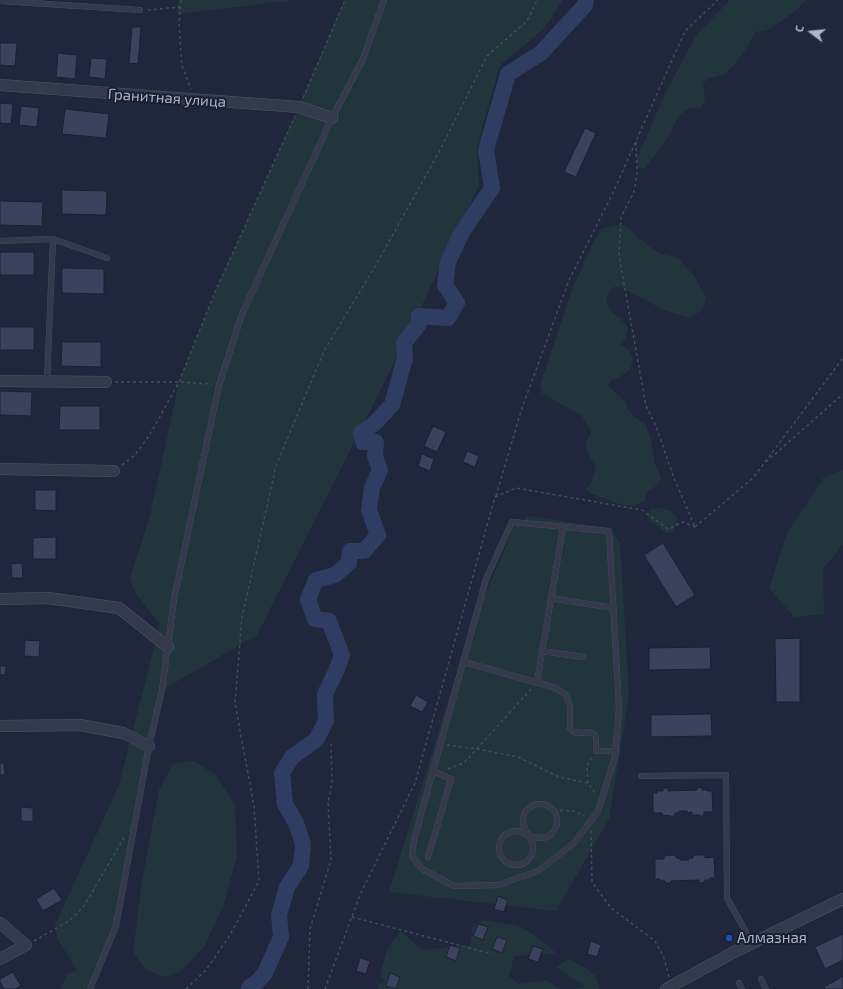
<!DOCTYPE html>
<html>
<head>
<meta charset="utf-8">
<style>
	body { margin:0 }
	#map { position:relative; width:843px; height:989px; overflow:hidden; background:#20273c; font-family:"Exo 2",sans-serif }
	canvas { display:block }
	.north { position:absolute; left:791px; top:12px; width:40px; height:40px; -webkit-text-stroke:3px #191f30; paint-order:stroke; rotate:286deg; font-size:11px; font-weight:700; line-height:16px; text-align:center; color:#aeb4c8 }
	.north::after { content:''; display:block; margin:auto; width:14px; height:18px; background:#aeb4c8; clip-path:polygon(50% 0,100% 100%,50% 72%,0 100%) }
</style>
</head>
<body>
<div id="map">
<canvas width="843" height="989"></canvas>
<div class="north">С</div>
</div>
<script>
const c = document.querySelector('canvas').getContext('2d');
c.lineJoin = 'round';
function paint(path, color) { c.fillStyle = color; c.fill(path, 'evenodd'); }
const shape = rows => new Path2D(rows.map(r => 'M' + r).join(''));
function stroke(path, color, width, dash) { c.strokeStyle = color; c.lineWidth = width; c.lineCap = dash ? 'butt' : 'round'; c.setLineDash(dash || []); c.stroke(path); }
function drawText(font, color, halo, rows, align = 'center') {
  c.font = font + ' "Exo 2",sans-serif'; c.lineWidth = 4; c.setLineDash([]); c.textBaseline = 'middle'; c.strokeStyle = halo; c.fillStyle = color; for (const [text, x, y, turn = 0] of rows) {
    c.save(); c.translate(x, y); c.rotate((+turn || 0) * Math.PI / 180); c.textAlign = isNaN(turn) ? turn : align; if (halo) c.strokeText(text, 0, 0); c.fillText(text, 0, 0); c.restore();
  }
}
paint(shape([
	[178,0,295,0,177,14],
	[345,0,563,0,543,30,500,65,477,146,479,185,404,343,257,635,162,690,116,926,90,989,60,989,68,974,77,970,57,938,55,925,119,785,160,624,135,593,130,578,150,516,179,382,215,292,278,154],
	[730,0,806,0,795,11,770,29,755,32,749,44,735,64,724,75,709,78,703,83,705,100,700,108,691,108,679,115,667,139,644,169,637,167,637,158,667,90,697,34],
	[619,225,626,225,638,238,660,254,677,257,694,276,706,298,702,310,690,318,664,310,621,287,614,287,609,292,606,302,612,312,625,323,628,330,625,339,620,344,627,348,633,359,630,370,621,376,610,381,608,386,625,401,628,410,635,417,646,425,651,441,655,464,661,478,655,487,648,491,645,501,633,506,622,505,590,493,586,489,591,483,596,469,585,445,591,432,582,416,542,393,540,385,570,295,592,245,601,229],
	[843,470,843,545,823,569,824,614,794,617,769,588,787,533,824,477],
	[660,508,671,511,677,517,677,523,672,532,666,533,648,519,648,513,650,509],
	[529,516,608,528,620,542,629,696,609,819,556,911,389,892,470,630,514,527],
	[194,761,216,775,235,805,237,856,223,907,204,947,181,971,165,977,146,970,133,953,142,881,159,790,173,764],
	[482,920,518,926,532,933,556,953,514,956,509,976,519,984,546,980,560,989,378,989,380,983,384,983,380,974,388,948,401,931,422,950,471,945,472,927],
	[569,959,586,968,595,976,600,989,573,989,586,987,556,967]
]), '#22353d');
stroke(shape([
	[249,989,250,987,258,981,265,973,281,937,279,915,287,887,301,866,303,844,296,823,285,804,282,773,292,757,316,740,326,721,325,694,337,669,342,655,329,621,315,619,308,599,316,580,335,575,349,563,350,551,364,551,378,535,369,510,372,488,380,470,375,456,376,442,363,442,361,433,374,424,392,405,405,358,404,343,419,324,419,316,448,318,457,303,445,285,448,262,462,232,492,188,486,150,508,74,541,53,585,5,586,0]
]), '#303d62', 16);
const building = shape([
	[132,27,141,27,138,64,129,63,132,27],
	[0,43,17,43,15,66,0,65,0,43],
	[58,53,77,55,75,79,56,77,58,53],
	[91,58,107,59,105,79,89,77,91,58],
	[0,103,13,104,11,124,0,123,0,103],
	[21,106,39,108,37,127,19,125,21,106],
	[65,109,109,114,106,138,62,134,65,109],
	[585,128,596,133,576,177,564,172,585,128],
	[62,190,107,191,106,215,62,214,62,190],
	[0,201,43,202,42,226,0,225,0,201],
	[0,252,34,252,34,275,0,275,0,252],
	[62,268,104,269,104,294,62,293,62,268],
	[0,327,34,327,34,350,0,350,0,327],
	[62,342,101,342,101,367,61,366,62,342],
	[0,391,32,392,31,416,0,415,0,391],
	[60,406,100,406,100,430,59,430,60,406],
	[433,426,446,432,437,452,424,446,433,426],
	[467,451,479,456,475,467,463,462,467,451],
	[422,454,434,459,430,471,418,466,422,454],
	[35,490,56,490,56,511,35,510,35,490],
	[56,537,56,559,33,559,33,538,56,537],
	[663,543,695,595,676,607,644,555,663,543],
	[22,563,23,578,12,578,11,564,22,563],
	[800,638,800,702,776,702,775,639,800,638],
	[25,640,40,641,39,657,24,656,25,640],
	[710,647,711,669,649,670,649,648,710,647],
	[0,666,6,666,5,675,0,675,0,666],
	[416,695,428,702,422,712,410,706,416,695],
	[711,714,712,736,651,737,651,715,711,714],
	[0,763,4,763,5,775,0,775,0,763],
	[702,787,702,790,707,790,707,791,712,791,713,812,704,812,704,815,700,817,700,815,692,815,692,812,687,813,687,811,679,811,679,813,675,813,675,816,673,816,673,818,671,818,671,816,662,815,662,813,653,813,653,793,657,793,657,791,663,791,663,788,668,788,668,791,697,790,697,788,702,787],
	[21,807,33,808,33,822,21,821,21,807],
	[672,855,676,856,676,858,680,858,680,860,689,860,689,858,693,858,693,855,705,855,705,858,714,857,715,878,710,878,710,880,705,880,705,882,699,883,699,880,671,881,671,883,665,883,665,881,660,881,660,879,655,879,655,859,664,859,664,856,672,855],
	[54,888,62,900,43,911,36,899,54,888],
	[498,896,508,900,504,912,494,909,498,896],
	[478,924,488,927,483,940,473,936,478,924],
	[843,934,843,960,825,969,815,947,843,934],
	[497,937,507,940,502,953,492,949,497,937],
	[591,941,601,945,597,957,587,954,591,941],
	[450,945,460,948,456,961,446,957,450,945],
	[533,946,543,949,538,962,528,959,533,946],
	[360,958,370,961,366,974,356,971,360,958],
	[13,972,21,986,15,989,4,989,0,982,0,979,13,972],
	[390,973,400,977,396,989,386,986,390,973],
	[843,976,843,989,825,989,824,987,843,976]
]);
paint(building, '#3b435c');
stroke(building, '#1b2133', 1);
const lane = shape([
	[0,1,140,10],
	[0,241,53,239,107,258],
	[47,382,53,239],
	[512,522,609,531,619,708,615,757,598,811,574,843,538,871,498,885,454,886,422,869,412,856,414,840,486,579,512,522],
	[551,598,613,608],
	[542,651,583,657],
	[464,662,556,688,566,695,570,706,570,728,574,732,581,733,590,732,594,734,596,737,596,751,615,751],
	[537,682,563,527],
	[641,776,726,775,727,898,752,943],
	'523 821a17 17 0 1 1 34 0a17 17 0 1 1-34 0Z',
	'499 848a17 17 0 1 1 34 0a17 17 0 1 1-34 0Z',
	[428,857,451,779,434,771],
	[761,979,766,989],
	[739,983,742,989],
	[90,989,116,926,149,746,162,690,174,599,219,385,242,314,332,118,363,59,384,0]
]);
const street = shape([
	[0,85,299,107,332,118],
	[0,381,106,382],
	[0,469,114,471],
	[0,599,48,598,119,608,168,647],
	[0,726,80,725,123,733,149,746],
	[0,923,26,945,0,959],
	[666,989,736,951,843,899]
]);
stroke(lane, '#4e5467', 6);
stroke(street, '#4e5467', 12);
stroke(shape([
	[181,0,179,25,182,66,191,89],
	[148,10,180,7],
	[303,98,345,0],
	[636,142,637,173,634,192,621,217,619,256,646,406,656,426,674,478,695,527],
	[115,382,179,382,212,384],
	[766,462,843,394],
	[122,465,135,455,149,436,179,382,215,292,295,116],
	[496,496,521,411,569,280,612,195,685,31,718,0],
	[695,527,753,478,843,358],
	[447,745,477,749,518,757,559,777,588,783,595,793],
	[448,769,464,763,532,688],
	[588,783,587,765,592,756],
	[554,810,574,811,584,816],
	[591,831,592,882,611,908,655,941,664,958,669,977],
	[352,917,492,954],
	[34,941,69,921,84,906,125,836],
	[186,989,206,970,230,935,259,881,254,806,235,703,242,617,276,466,324,351,376,265,415,195,439,152,487,56,527,21,537,0],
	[308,989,310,929,331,860,328,802,332,782,331,744],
	[325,989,360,895,415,783,495,497,516,488,642,510,668,529,683,522,695,527]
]), '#3c5157', 1.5, [3, 3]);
stroke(lane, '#343a4c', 5.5);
stroke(street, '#343a4c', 11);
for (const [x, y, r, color] of [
	[729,938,4,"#1a4fb4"]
]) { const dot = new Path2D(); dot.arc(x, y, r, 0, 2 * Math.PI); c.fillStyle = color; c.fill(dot); stroke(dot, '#191f30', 1.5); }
drawText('15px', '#aeb4c8', '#191f30', [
	["Гранитная улица",167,98,4]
]);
drawText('15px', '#aeb4c8', '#191f30', [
	["Алмазная",737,938]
], 'left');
</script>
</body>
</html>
